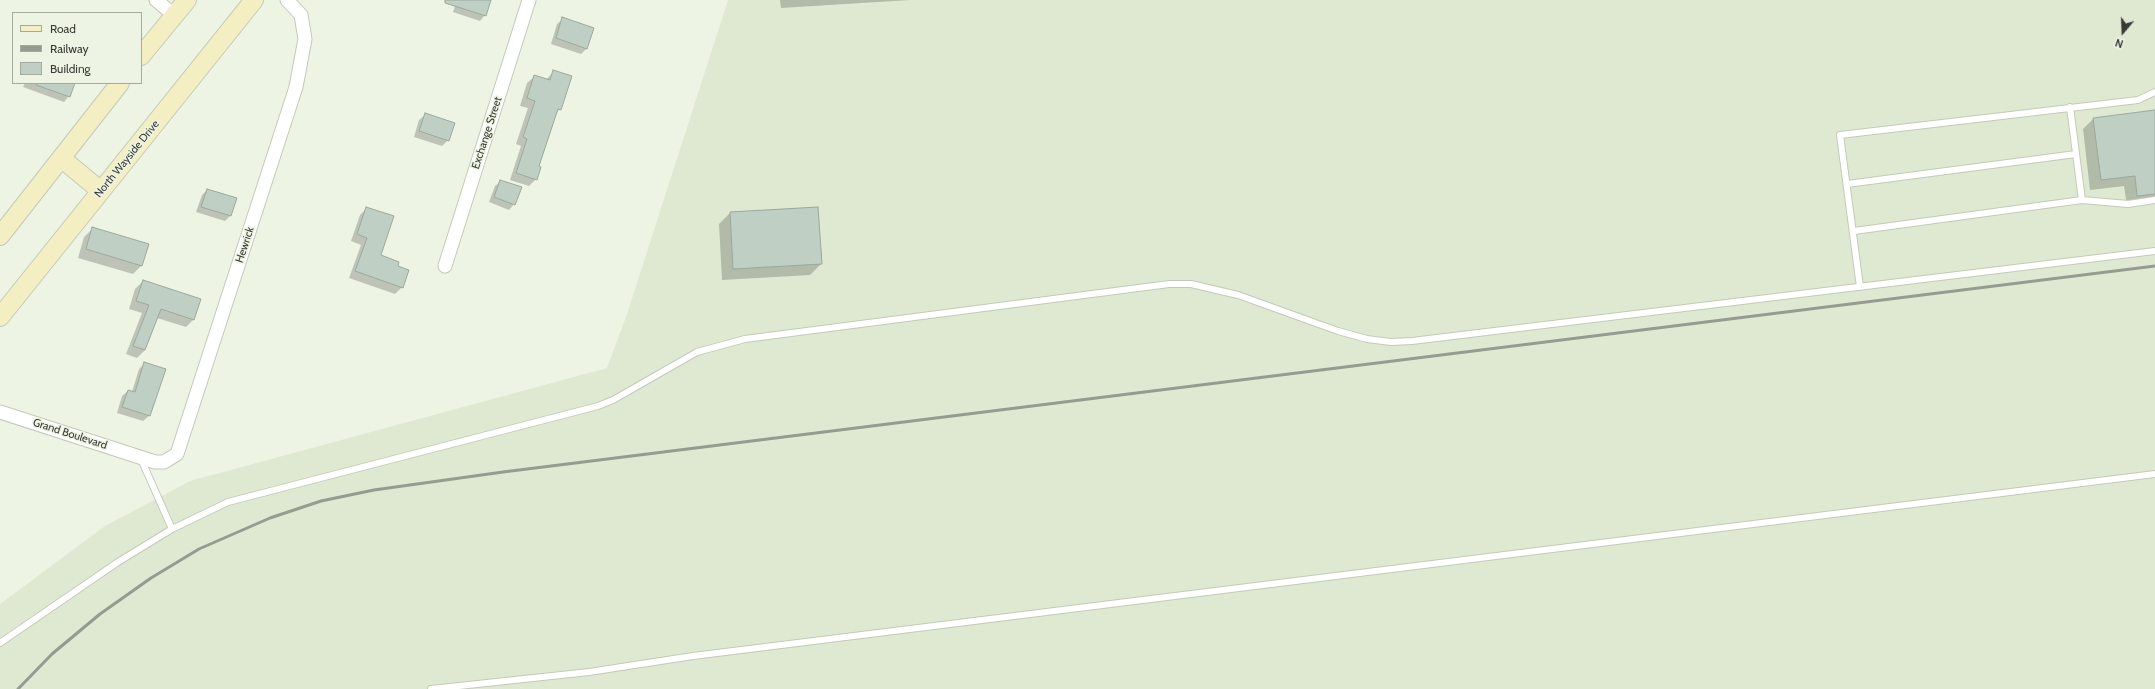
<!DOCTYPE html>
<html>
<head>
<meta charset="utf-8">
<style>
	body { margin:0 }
	#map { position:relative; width:2155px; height:689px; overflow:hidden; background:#edf4e4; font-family:Cabin,sans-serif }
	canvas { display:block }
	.legend { position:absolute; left:12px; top:12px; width:130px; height:72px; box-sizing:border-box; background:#edf4e4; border:1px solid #a5aa9e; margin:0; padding:5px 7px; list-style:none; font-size:12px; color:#383b35 }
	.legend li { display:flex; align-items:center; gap:8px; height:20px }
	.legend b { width:20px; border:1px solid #a5aa9e }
	.north { position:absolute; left:2103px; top:12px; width:40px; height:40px; -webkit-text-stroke:3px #edf4e4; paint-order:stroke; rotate:199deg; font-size:11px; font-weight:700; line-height:16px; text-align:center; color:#383b35 }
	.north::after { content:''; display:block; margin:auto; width:14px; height:18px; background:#383b35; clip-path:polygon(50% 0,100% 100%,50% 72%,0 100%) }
</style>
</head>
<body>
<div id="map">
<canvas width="2155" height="689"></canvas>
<ul class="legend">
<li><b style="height:5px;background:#f3efc2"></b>Road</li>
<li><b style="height:5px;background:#969b90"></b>Railway</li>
<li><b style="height:11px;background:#c0cfc3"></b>Building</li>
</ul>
<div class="north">N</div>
</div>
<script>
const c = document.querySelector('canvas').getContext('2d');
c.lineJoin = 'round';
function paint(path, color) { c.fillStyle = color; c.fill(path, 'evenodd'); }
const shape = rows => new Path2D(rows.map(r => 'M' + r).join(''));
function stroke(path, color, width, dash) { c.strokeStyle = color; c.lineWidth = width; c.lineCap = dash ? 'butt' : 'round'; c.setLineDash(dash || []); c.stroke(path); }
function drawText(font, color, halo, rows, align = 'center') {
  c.font = font + ' Cabin,sans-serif'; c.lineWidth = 3; c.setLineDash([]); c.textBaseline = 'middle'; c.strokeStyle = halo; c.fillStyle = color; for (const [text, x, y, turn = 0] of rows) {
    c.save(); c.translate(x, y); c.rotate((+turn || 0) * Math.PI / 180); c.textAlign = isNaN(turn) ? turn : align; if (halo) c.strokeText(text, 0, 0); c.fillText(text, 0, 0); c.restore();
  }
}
paint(shape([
	[728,0,2155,0,2155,689,0,689,0,604,105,526,190,481,607,368,627,314]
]), '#dfe9d2');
paint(shape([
	[457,0,490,0,485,15,480,21,453,12],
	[780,0,910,0,781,8],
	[563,19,587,48,581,54,551,44,557,24],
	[554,71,560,109,556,113,538,167,536,179,529,186,510,180,521,146,516,144,528,108,520,106,527,83,535,76,546,80],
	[25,83,74,83,69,96,64,102,23,87],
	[2155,111,2155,202,2127,206,2124,186,2090,190,2083,129,2093,119],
	[425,115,448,140,442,146,414,137,419,120],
	[501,181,514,204,509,210,489,202,495,186],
	[207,190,230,216,225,221,196,212,202,195],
	[367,208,379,256,396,266,402,287,395,294,349,278,361,245,351,241,360,215],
	[818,208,821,264,810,275,722,280,719,224,730,213],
	[93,228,141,266,133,274,78,258,84,237],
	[143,281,194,319,186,327,157,318,145,350,137,358,126,354,142,313,129,309,135,289],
	[145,363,149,416,143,421,117,413,122,396,128,391,132,392,139,369]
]), '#0003');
const building = shape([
	[445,0,491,0,486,16,445,3,445,0],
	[562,17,594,28,587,49,556,38,562,17],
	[553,70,572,76,561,110,558,109,539,166,541,167,537,180,516,173,527,139,523,137,535,101,527,98,534,75,550,80,553,70],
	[37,83,75,83,70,97,36,85,37,83],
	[2155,110,2155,194,2137,196,2135,176,2101,180,2093,118,2155,110],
	[425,113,455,123,449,141,419,131,425,113],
	[500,180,522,187,515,205,494,197,500,180],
	[207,189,237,198,231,216,201,207,207,189],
	[366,207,394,216,381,255,399,262,398,266,409,270,403,288,355,271,367,238,357,234,366,207],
	[818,207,822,264,733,269,730,212,818,207],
	[92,227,149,244,142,266,86,249,92,227],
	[143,280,201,299,194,320,161,309,145,350,133,346,149,305,136,301,143,280],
	[144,362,166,369,150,416,122,407,128,390,135,392,144,362]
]);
paint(building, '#c0cfc3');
stroke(building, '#9aa99d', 1);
const lane = shape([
	[2070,107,2082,200],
	[1847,184,2076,154],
	[1854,231,2082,200,2128,204,2155,200],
	[1860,287,1840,135,2138,100,2155,92],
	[141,459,172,529],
	[0,643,118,562,172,529,228,502,598,406,613,400,697,352,745,339,1169,284,1191,284,1238,295,1338,331,1367,339,1391,342,1412,341,2155,251],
	[431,689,589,672,693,656,2155,474]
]);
const street = shape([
	[156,0,174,15],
	[445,266,529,0],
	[0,412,155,462,164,462,177,454,296,87,305,39,301,15,287,0]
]);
const secondary = shape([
	[141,56,187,0],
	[61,158,101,191],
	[0,236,120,83],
	[0,317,254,0]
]);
stroke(lane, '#c3caba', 8);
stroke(street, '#c3caba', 15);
stroke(secondary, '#c3caba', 20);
stroke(lane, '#fff', 6);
stroke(street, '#fff', 13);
stroke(secondary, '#f3efc2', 18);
stroke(shape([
	[18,689,52,654,100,614,151,578,199,549,270,518,321,501,374,490,503,472,2155,266]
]), '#969b90', 3);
drawText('11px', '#383b35', '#edf4e4', [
	["Exchange Street",487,133,-72],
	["North Wayside Drive",127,159,-51],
	["Hewrick",245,245,-72],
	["Grand Boulevard",70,434,18]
]);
</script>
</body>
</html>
